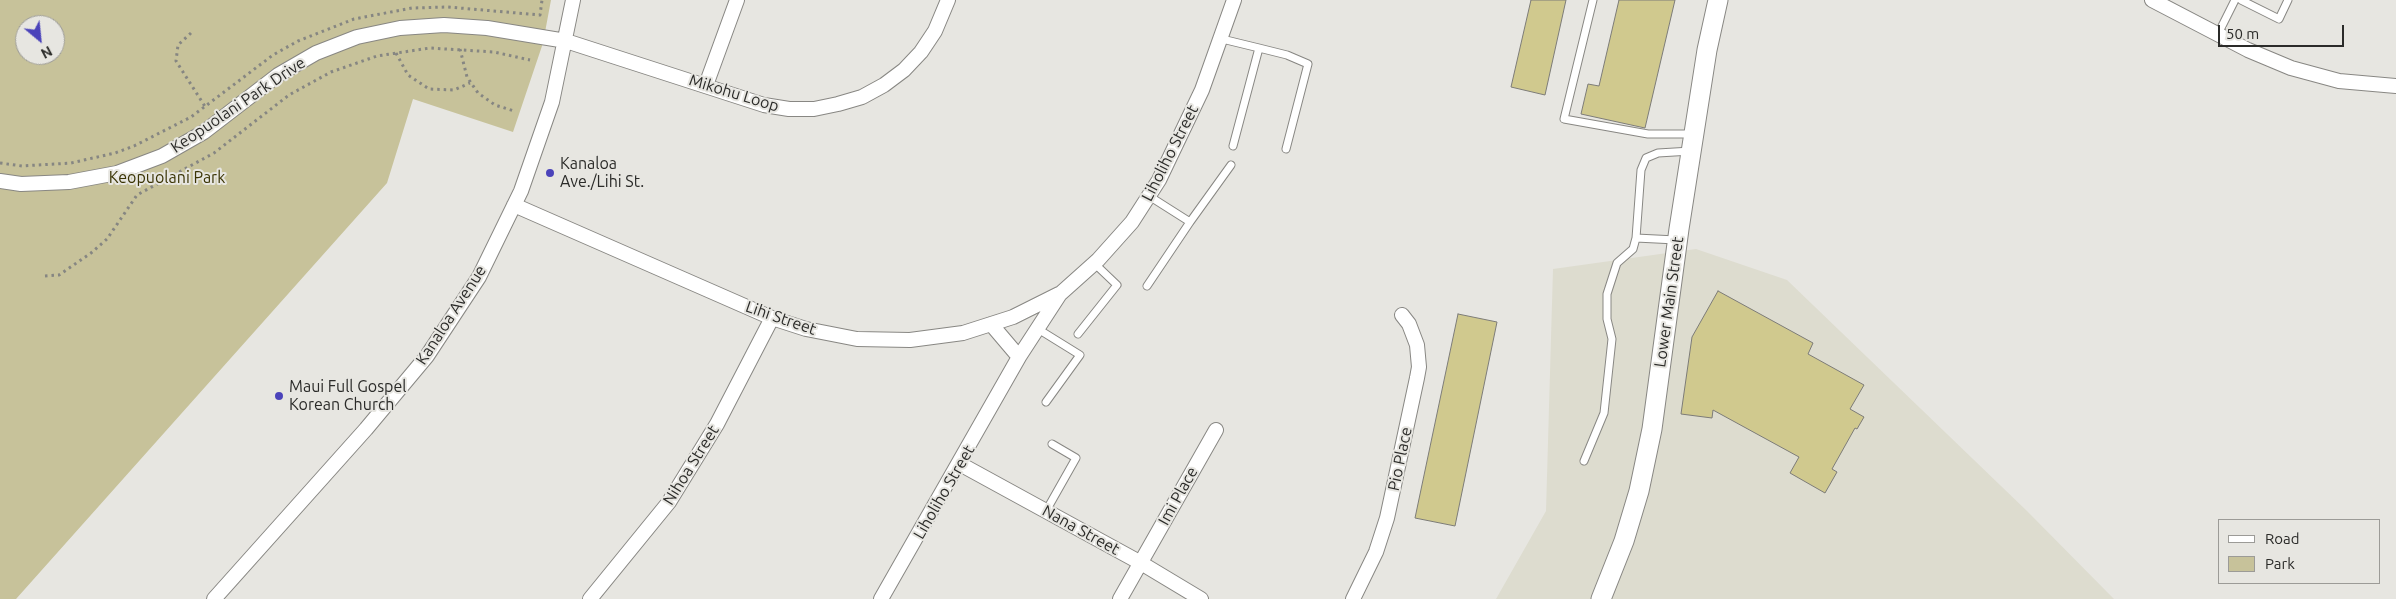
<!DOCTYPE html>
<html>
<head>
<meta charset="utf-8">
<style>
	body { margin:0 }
	#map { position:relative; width:2396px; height:599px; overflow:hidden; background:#e7e6e1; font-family:Ubuntu,sans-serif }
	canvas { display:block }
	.legend { position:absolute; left:2218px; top:519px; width:162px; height:65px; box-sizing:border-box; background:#e7e6e1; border:1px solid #9c9b97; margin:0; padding:6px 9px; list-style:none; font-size:15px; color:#2b2b29 }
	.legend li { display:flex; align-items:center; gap:10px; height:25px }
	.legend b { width:25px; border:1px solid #9c9b97 }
	.north { position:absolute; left:15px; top:15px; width:50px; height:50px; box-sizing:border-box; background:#e7e6e1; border:1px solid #9c9b97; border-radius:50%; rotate:152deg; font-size:14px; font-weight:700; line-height:20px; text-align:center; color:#2b2b29 }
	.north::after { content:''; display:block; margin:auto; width:18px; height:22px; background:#4b43ba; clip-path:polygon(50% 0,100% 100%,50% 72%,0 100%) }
	.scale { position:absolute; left:2218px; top:25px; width:126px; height:22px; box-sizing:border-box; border:2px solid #2b2b29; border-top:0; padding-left:6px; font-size:15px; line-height:18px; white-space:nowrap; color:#2b2b29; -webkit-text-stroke:4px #e7e6e1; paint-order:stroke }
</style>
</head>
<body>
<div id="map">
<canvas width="2396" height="599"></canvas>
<ul class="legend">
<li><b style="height:6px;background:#fff"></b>Road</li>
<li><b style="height:14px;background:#c7c29a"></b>Park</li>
</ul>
<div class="north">N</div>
<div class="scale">50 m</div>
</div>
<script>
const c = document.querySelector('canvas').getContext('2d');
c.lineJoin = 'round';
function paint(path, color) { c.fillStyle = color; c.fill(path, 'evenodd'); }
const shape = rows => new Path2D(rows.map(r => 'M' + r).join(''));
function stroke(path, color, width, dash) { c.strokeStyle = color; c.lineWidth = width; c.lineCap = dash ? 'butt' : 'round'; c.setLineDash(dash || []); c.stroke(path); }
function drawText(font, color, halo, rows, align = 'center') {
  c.font = font + ' Ubuntu,sans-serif'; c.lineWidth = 4; c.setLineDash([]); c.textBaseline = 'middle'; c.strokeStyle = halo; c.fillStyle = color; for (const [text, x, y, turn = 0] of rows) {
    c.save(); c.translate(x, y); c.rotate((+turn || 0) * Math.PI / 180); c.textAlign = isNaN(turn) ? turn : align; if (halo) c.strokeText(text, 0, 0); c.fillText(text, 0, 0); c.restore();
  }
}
paint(shape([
	[1696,249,1787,280,2027,511,2114,599,1496,599,1546,511,1553,269]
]), '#dddccf');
paint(shape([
	[0,0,551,0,543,43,513,132,413,99,387,183,16,599,0,599],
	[25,25,55,25,55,55,25,55]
]), '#c7c29a');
const building = shape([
	[1531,0,1566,0,1545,95,1511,87,1531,0],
	[1619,0,1675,0,1645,128,1581,114,1588,84,1599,86,1619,0],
	[1718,291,1813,343,1808,354,1864,385,1850,409,1864,417,1857,429,1855,428,1832,469,1837,472,1825,493,1790,473,1799,457,1713,410,1712,418,1681,414,1692,337,1718,291],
	[1458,314,1497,322,1455,526,1415,518,1458,314]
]);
paint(building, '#d0c98e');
stroke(building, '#7d7c78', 1);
const lane = shape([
	[1593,0,1564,119,1648,134,1693,134],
	[2241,0,2279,19,2288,0],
	[2218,34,2235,0],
	[1222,39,1259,48,1233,146],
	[1259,48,1287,55,1308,64,1286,149],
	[1190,222,1231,165],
	[1676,240,1636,238,1641,170,1646,158,1658,153,1691,151],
	[1147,286,1190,222,1149,196],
	[1038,329,1080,355,1046,402],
	[1078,334,1117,285,1095,264],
	[1584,461,1604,413,1612,339,1607,319,1607,294,1617,263,1633,249,1636,238],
	[1046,511,1076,458,1052,444]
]);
const street = shape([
	[2152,0,2248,50,2291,68,2339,81,2396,86],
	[706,85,737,0],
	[0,181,21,184,69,182,117,173,162,156,204,132,278,75,316,53,357,37,400,28,444,25,487,28,566,41,764,105,789,109,814,109,838,104,862,97,884,85,904,70,921,52,935,31,948,0],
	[514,205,772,318,806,329,857,339,910,340,963,333,1013,317,1059,294],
	[991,324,1019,357],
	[960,464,1141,563,1201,599],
	[214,599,366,429,427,356,479,277,521,191,552,102,573,0],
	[590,599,669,502,717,424,772,318],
	[881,599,1019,357,1060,294,1098,260,1132,222,1159,180,1202,90,1234,0],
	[1120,599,1216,430],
	[1353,599,1376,552,1387,518,1417,378,1419,367,1417,345,1409,324,1402,315]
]);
const secondary = shape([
	[1601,599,1624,541,1639,491,1652,429,1679,229,1707,50,1718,0]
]);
stroke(lane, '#888783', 9);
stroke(street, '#888783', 16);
stroke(secondary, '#888783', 21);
stroke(shape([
	[191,33,178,45,176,61,206,108],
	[460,49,467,77,478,93,495,105,514,111],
	[396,53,408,75,429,89,454,90,470,83],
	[0,163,22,166,71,163,115,153,134,146,191,117,273,55,298,41,354,19,412,8,448,7,540,15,542,0],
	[45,276,59,275,91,253,107,239,137,195,214,153,289,95,331,72,377,56,430,48,494,52,530,60]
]), '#868682', 3, [2.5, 4]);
stroke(lane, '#fff', 7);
stroke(street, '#fff', 14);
stroke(secondary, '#fff', 19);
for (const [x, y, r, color] of [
	[550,173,5,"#4b43ba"],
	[279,396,5,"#4b43ba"]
]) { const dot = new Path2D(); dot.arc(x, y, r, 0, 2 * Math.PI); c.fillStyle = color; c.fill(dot); stroke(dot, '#e7e6e1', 2); }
drawText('16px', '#2b2b29', '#e7e6e1', [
	["Mikohu Loop",734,93,17],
	["Keopuolani Park Drive",238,105,-34],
	["Liholiho Street",1170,153,-63],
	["Lower Main Street",1669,302,-82],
	["Kanaloa Avenue",451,315,-57],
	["Lihi Street",781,318,19],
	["Pio Place",1400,459,-78],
	["Nihoa Street",691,465,-58],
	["Liholiho Street",944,492,-60],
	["Imi Place",1178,496,-61],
	["Nana Street",1081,530,29]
]);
drawText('16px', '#2b2b29', '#e7e6e1', [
	["Kanaloa",560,164],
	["Ave./Lihi St.",560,182],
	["Maui Full Gospel",289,387],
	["Korean Church",289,405]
], 'left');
drawText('16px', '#3a3404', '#e7e6e1', [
	["Keopuolani Park",167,178]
]);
</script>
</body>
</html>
